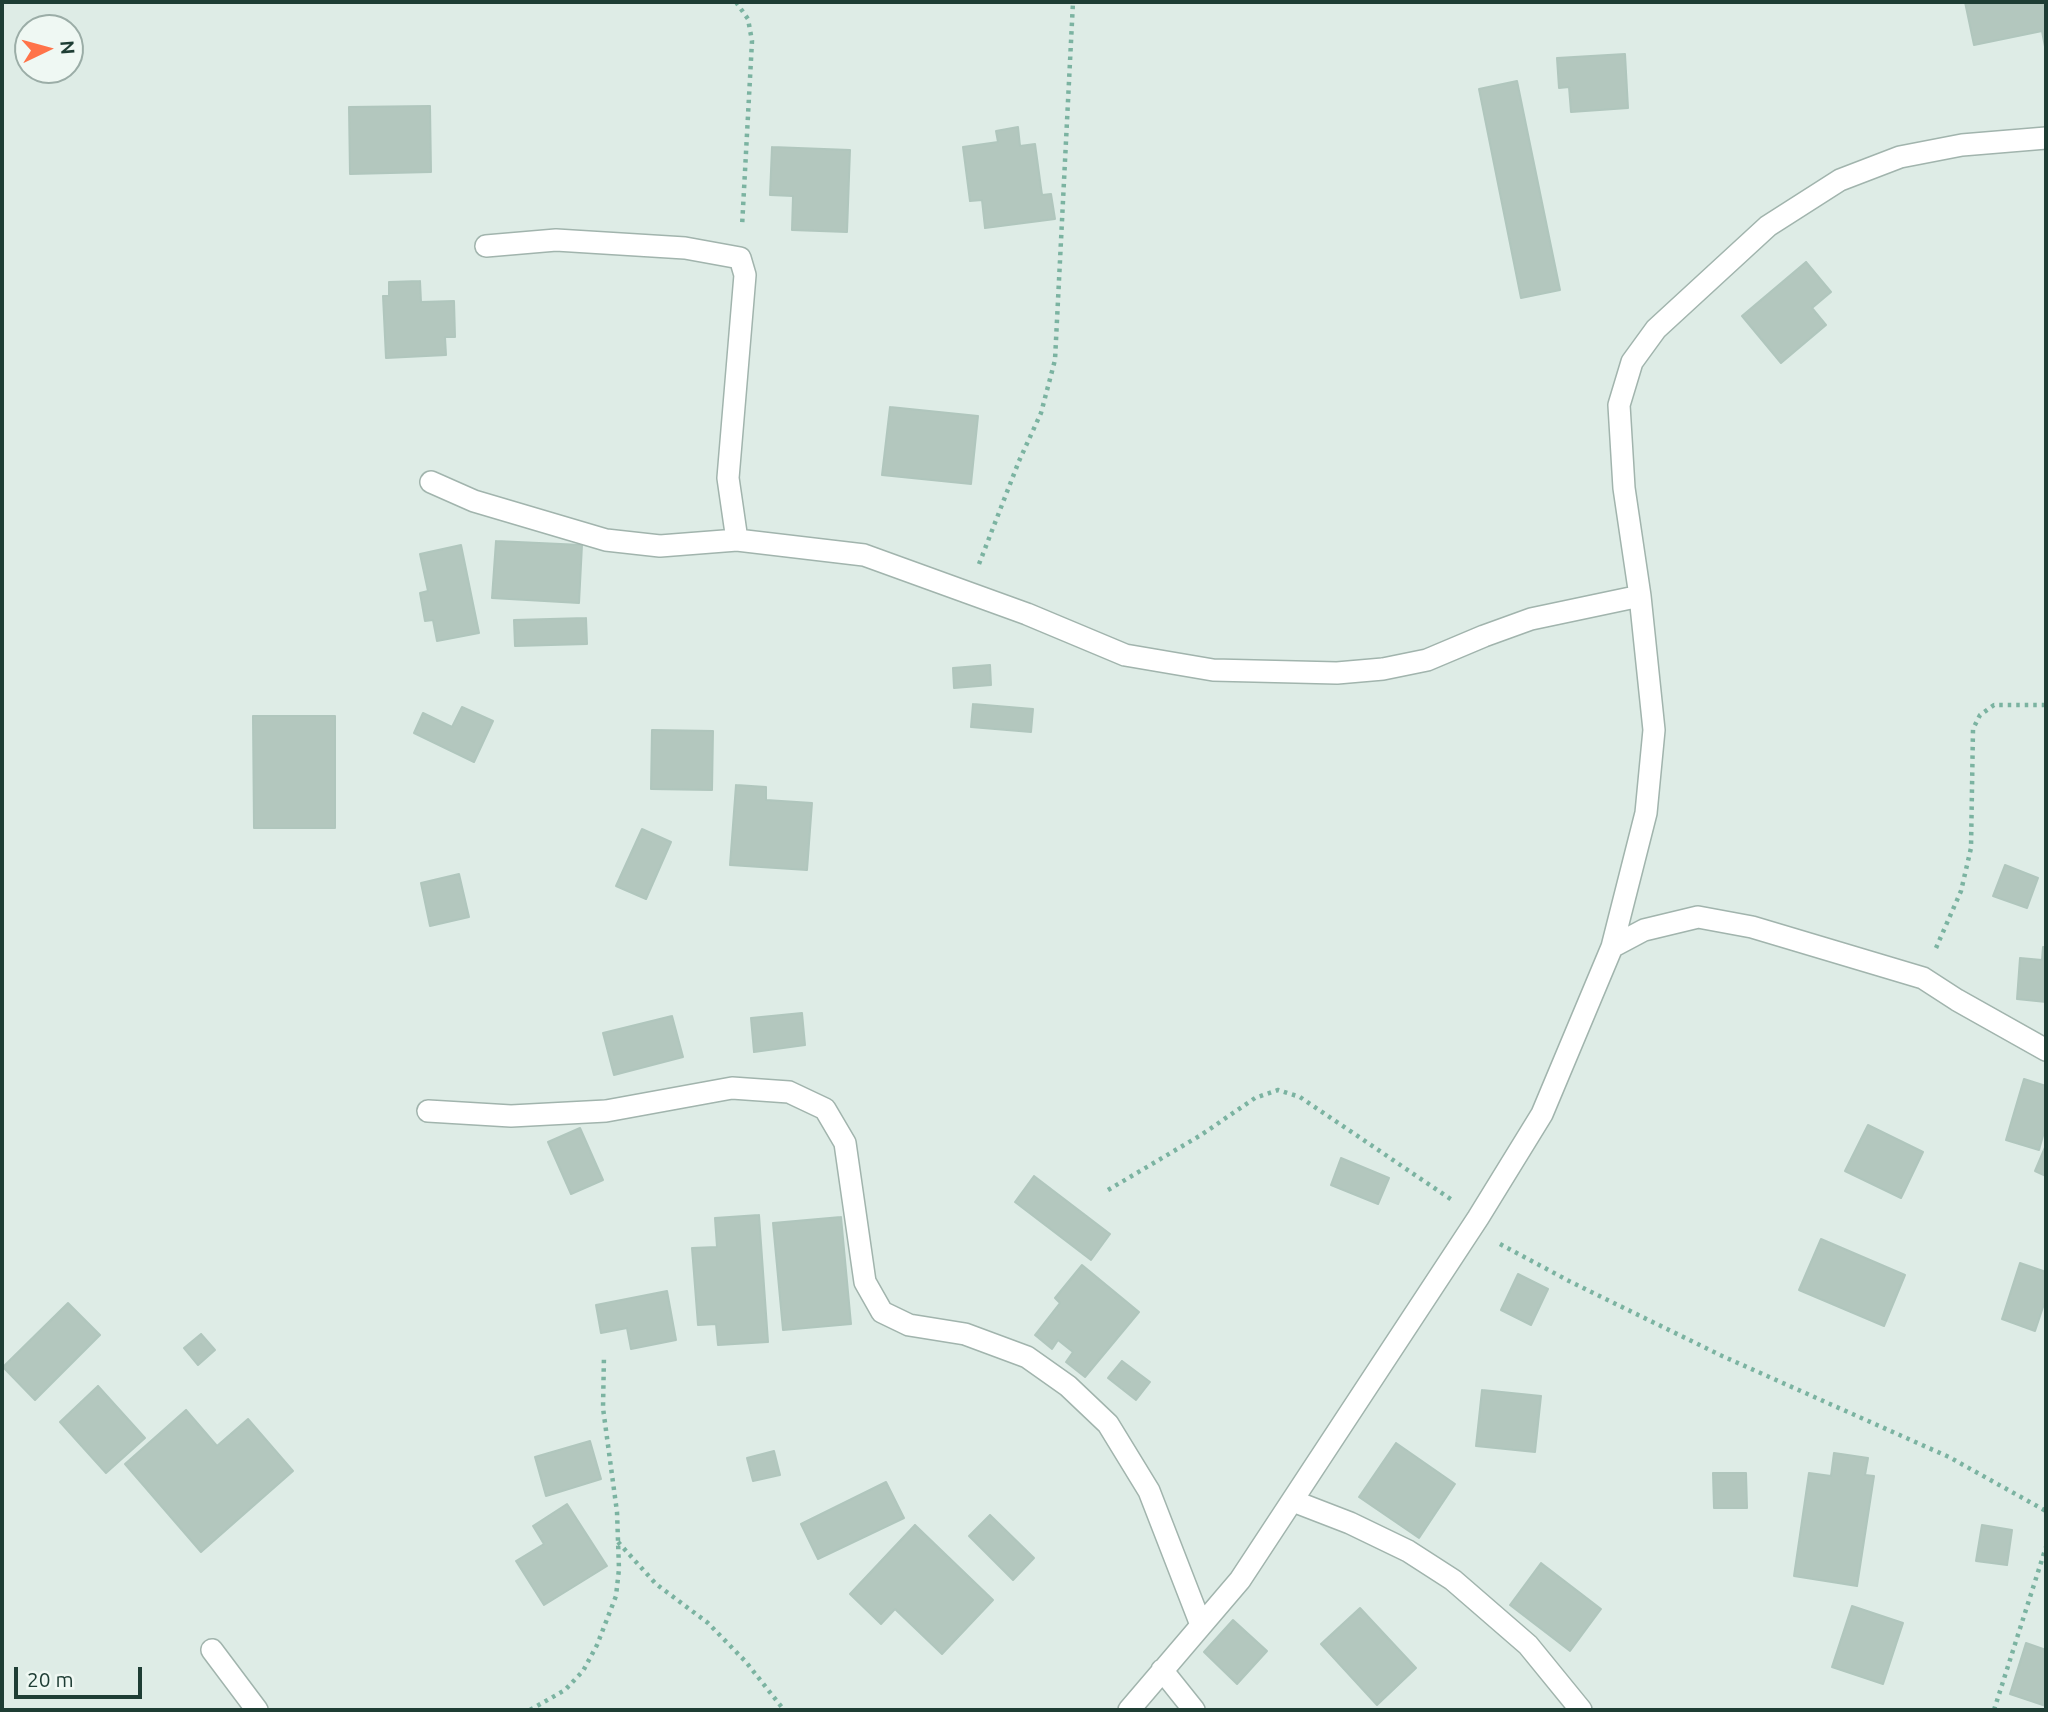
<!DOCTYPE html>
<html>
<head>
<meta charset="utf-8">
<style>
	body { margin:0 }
	#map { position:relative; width:2048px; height:1712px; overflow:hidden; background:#deece6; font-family:Ubuntu,sans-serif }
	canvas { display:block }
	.frame { position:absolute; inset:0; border:4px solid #1e3d34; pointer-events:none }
	.north { position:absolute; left:14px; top:14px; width:70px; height:70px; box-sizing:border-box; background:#eff8f3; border:2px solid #9bada7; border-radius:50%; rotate:85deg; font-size:19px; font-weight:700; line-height:28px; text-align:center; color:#1e3d34 }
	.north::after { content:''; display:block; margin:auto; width:24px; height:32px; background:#ff7349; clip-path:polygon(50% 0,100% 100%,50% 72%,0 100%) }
	.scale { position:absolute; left:14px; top:1667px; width:128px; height:32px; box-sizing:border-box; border:4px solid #1e3d34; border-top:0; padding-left:9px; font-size:21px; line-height:24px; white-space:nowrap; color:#1e3d34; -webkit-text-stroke:5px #eff8f3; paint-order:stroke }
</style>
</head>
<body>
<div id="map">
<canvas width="2048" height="1712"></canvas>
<div class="frame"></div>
<div class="north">N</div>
<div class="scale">20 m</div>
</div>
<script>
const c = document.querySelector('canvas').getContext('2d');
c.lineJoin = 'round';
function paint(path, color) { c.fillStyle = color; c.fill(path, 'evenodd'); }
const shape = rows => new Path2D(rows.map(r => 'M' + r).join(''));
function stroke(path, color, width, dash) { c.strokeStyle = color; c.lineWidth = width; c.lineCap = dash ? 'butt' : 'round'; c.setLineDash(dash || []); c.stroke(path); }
const building = shape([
	[1965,2,2046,2,2046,52,2042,31,1974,45,1965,2],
	[1625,54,1628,108,1571,112,1569,87,1559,88,1557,58,1625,54],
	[1517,81,1560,290,1521,298,1479,89,1517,81],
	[430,106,431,172,350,174,349,107,430,106],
	[1018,127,1020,146,1035,144,1042,195,1051,194,1055,219,985,228,982,200,970,201,963,147,998,142,996,131,1018,127],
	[772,147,850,150,847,232,792,230,793,196,770,195,772,147],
	[1806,262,1831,292,1812,308,1826,325,1781,363,1742,316,1806,262],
	[420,281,421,302,454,301,455,337,445,337,446,355,386,358,383,296,389,296,389,282,420,281],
	[890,407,978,416,971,484,882,475,890,407],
	[496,541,582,545,579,603,492,598,496,541],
	[461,545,479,633,437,641,433,620,425,621,420,593,428,591,420,554,461,545],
	[586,618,587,644,515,646,514,620,586,618],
	[990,665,991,685,954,688,953,668,990,665],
	[973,704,1033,709,1031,732,971,727,973,704],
	[462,707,493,721,474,762,414,733,423,713,452,727,462,707],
	[253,716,335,716,335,828,254,828,253,716],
	[652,730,713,731,712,790,651,789,652,730],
	[736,785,766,787,766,800,812,803,807,870,730,865,736,785],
	[642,829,671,842,646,899,616,886,642,829],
	[2005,865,2038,878,2027,908,1993,896,2005,865],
	[459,874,469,917,430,926,421,883,459,874],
	[2043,947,2046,947,2046,1002,2017,999,2020,958,2042,960,2043,947],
	[802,1013,805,1045,754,1052,751,1018,802,1013],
	[672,1016,683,1057,614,1075,603,1033,672,1016],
	[2024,1079,2046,1086,2046,1125,2039,1150,2006,1140,2024,1079],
	[1868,1125,1923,1152,1901,1198,1845,1171,1868,1125],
	[580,1128,603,1180,571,1194,548,1142,580,1128],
	[2046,1145,2046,1176,2035,1171,2046,1145],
	[1341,1158,1389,1178,1378,1204,1331,1185,1341,1158],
	[1034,1176,1110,1234,1091,1260,1015,1202,1034,1176],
	[759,1215,768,1342,718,1345,716,1324,698,1325,692,1248,717,1247,715,1218,759,1215],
	[841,1217,851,1324,783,1330,773,1223,841,1217],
	[1821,1239,1905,1275,1884,1326,1799,1290,1821,1239],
	[2020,1263,2046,1272,2046,1305,2044,1304,2035,1331,2002,1319,2020,1263],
	[1082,1265,1139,1312,1085,1377,1066,1362,1073,1352,1058,1340,1052,1349,1035,1335,1060,1303,1055,1298,1082,1265],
	[1518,1274,1548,1289,1531,1325,1501,1310,1518,1274],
	[667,1291,676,1340,631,1349,627,1328,601,1333,596,1305,667,1291],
	[68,1303,100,1335,35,1400,3,1367,68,1303],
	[201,1334,215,1350,198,1365,184,1348,201,1334],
	[1122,1361,1150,1382,1136,1400,1108,1378,1122,1361],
	[98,1386,145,1438,106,1473,60,1422,98,1386],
	[1482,1390,1541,1396,1535,1452,1476,1446,1482,1390],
	[186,1410,217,1446,248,1419,293,1471,201,1552,125,1464,186,1410],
	[590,1441,601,1479,546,1496,535,1457,590,1441],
	[1396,1443,1455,1484,1419,1538,1359,1497,1396,1443],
	[774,1451,780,1475,753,1481,747,1458,774,1451],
	[1834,1453,1868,1458,1865,1475,1874,1476,1857,1586,1794,1576,1809,1473,1831,1476,1834,1453],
	[1713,1473,1746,1473,1747,1508,1714,1508,1713,1473],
	[886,1482,904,1518,818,1559,801,1524,886,1482],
	[567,1504,607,1566,544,1605,516,1561,544,1544,533,1526,567,1504],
	[990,1515,1034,1558,1013,1580,969,1536,990,1515],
	[915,1525,993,1600,942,1654,895,1609,881,1624,850,1594,915,1525],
	[1982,1525,2012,1530,2007,1565,1976,1561,1982,1525],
	[1541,1563,1601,1609,1570,1651,1510,1605,1541,1563],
	[1852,1606,1903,1623,1883,1684,1832,1667,1852,1606],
	[1360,1608,1416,1668,1377,1705,1321,1644,1360,1608],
	[1233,1620,1267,1651,1237,1684,1204,1652,1233,1620],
	[2026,1643,2046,1650,2046,1706,2010,1694,2026,1643]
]);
paint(building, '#b3c7be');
stroke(building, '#b0c6bd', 2);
const minor = shape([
	[486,246,556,240,685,248,740,258,745,275,728,478,737,540],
	[431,482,474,501,606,540,660,546,737,540,864,555,1027,614,1125,655,1213,670,1337,673,1383,669,1427,660,1484,636,1531,619,1640,596],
	[1612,947,1644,930,1698,917,1752,927,1923,978,1957,1000,2046,1050],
	[428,1111,511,1116,606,1111,732,1088,789,1092,825,1109,845,1143,865,1282,882,1312,909,1325,965,1334,1027,1357,1068,1386,1108,1424,1149,1491,1201,1625],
	[1293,1501,1350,1523,1408,1551,1453,1580,1528,1645,1581,1710],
	[212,1650,257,1710],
	[1162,1670,1194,1710],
	[1129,1710,1240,1580,1478,1218,1542,1114,1612,947,1646,813,1654,730,1640,596,1624,488,1619,405,1632,362,1656,329,1768,226,1840,180,1900,157,1962,145,2046,138]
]);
stroke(minor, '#a1b4ad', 24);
stroke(shape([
	[736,2,748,19,752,41,742,227],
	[979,564,1019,461,1041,413,1055,360,1073,2],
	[1936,948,1961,891,1971,848,1973,729,1980,715,1994,705,2046,705],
	[1108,1190,1201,1135,1255,1098,1278,1090,1300,1097,1452,1200],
	[1500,1244,1569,1281,1720,1355,1949,1457,2046,1511],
	[618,1542,656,1584,708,1623,746,1662,784,1710],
	[530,1710,565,1690,583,1671,597,1645,616,1596,619,1569,617,1512,603,1408,604,1355],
	[1994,1710,2046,1547]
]), '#7bb3a1', 4.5, [3.5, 5]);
stroke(minor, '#fff', 21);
</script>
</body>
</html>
